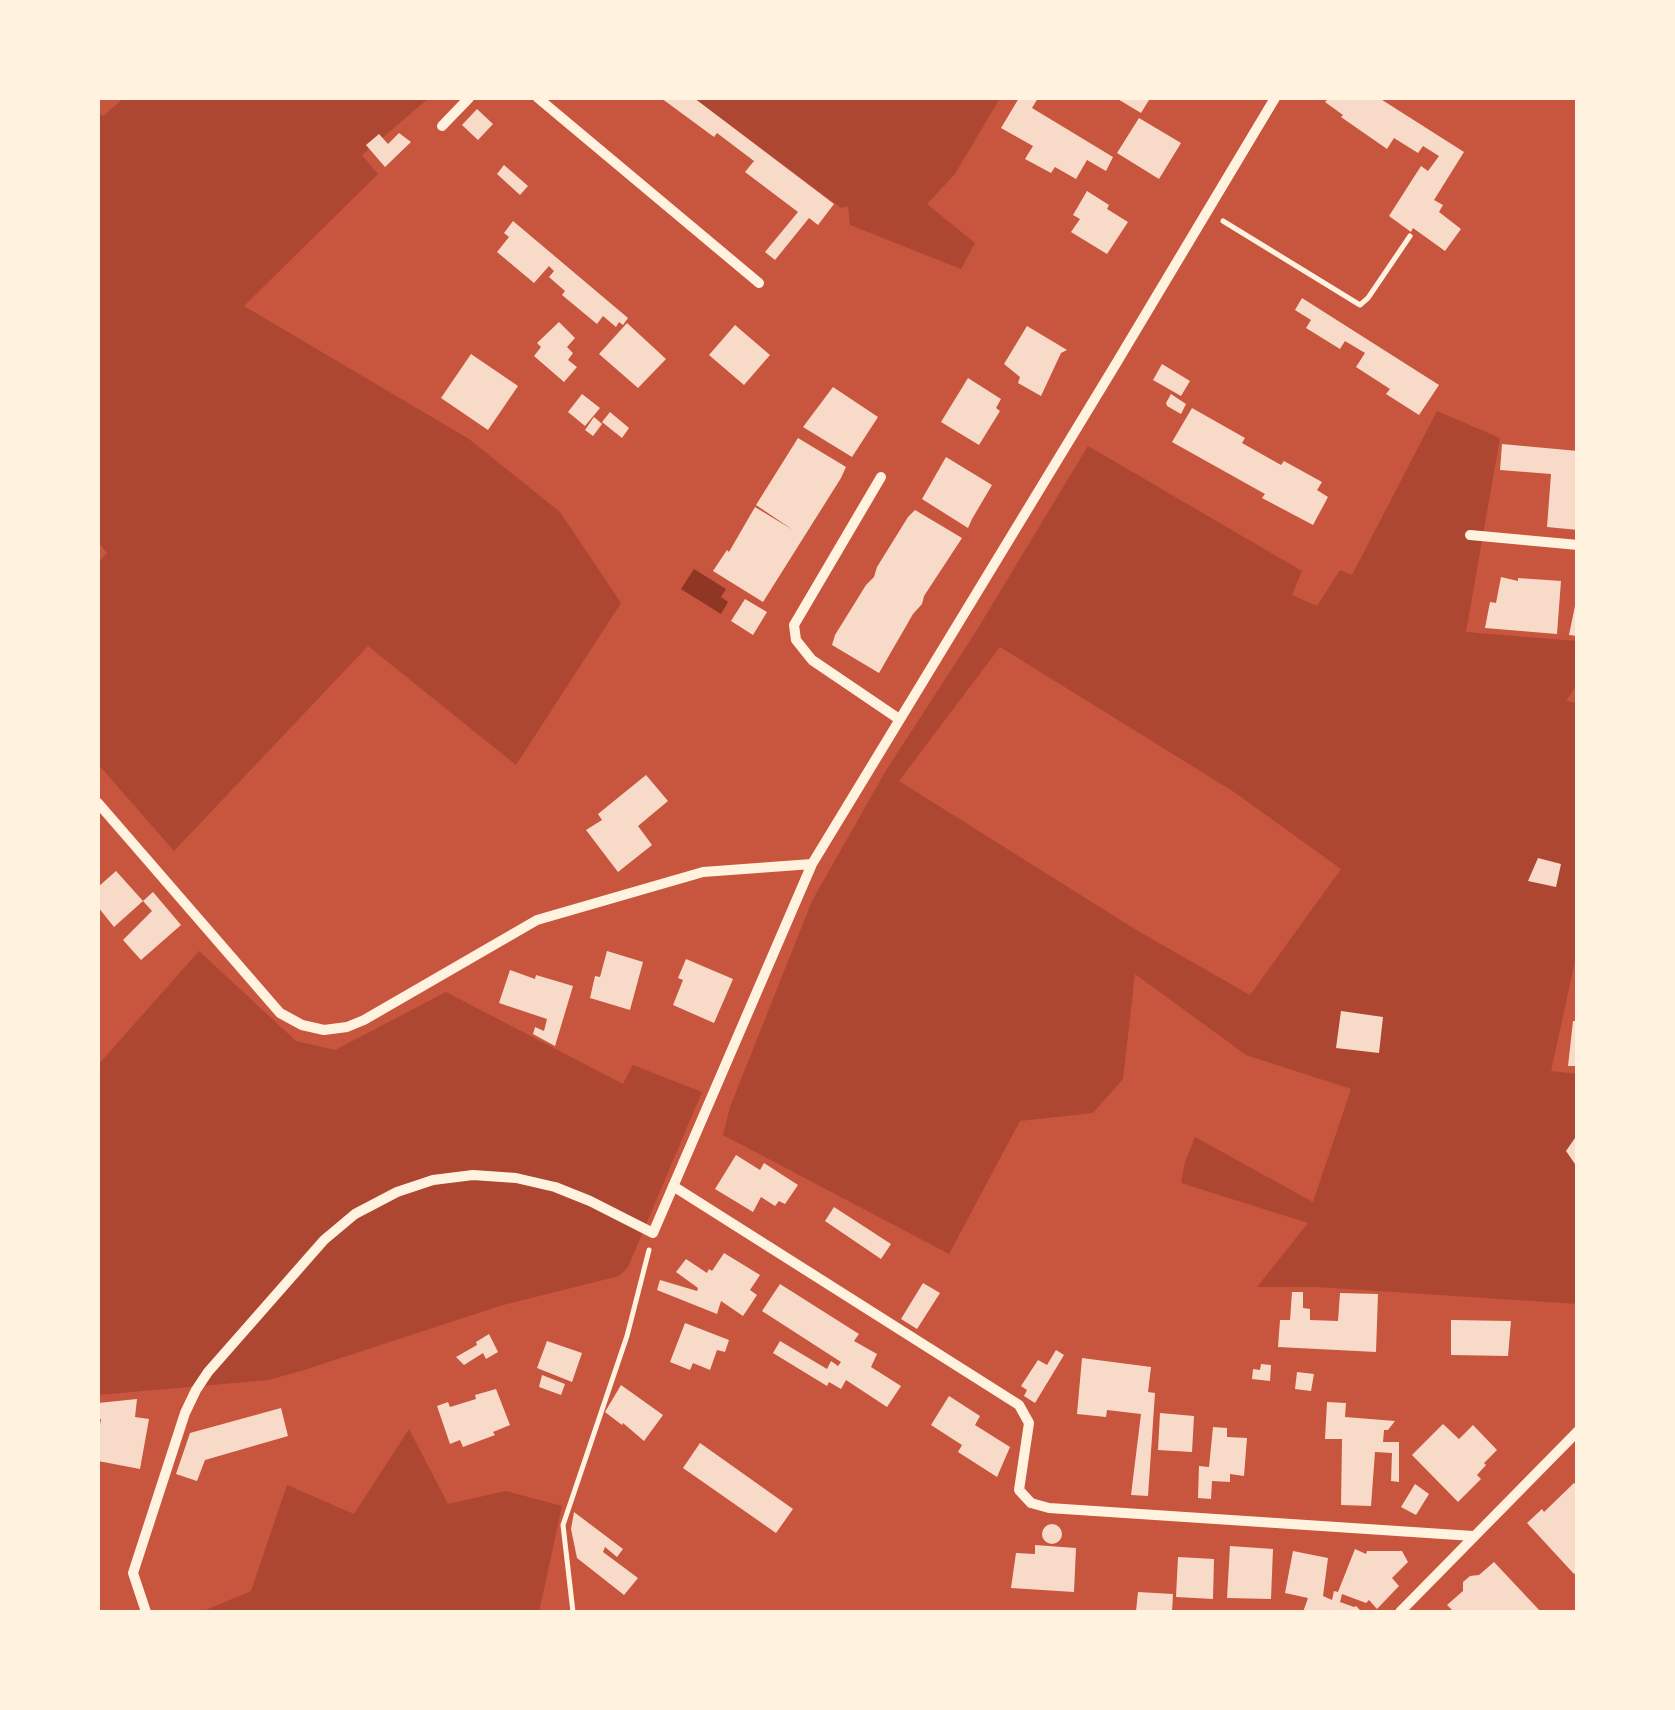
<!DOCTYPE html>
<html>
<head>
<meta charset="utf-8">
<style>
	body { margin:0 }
	#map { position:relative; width:1675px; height:1710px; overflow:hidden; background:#c8553d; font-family:"DejaVu Sans",sans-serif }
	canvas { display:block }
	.frame { position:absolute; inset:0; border:100px solid #fff3e0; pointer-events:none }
</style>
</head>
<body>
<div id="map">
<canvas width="1675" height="1710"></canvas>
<div class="frame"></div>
</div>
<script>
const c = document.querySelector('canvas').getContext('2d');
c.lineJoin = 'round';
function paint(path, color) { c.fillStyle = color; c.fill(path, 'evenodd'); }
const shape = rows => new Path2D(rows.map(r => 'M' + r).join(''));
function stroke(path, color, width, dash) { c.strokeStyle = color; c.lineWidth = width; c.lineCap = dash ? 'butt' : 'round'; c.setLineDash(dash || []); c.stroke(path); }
paint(shape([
	[124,98,429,98,362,155,378,174,244,306,469,439,560,512,621,603,516,765,368,646,174,851,98,764,98,563,107,553,98,542,98,113,103,116],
	[694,98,1000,98,955,174,927,204,975,243,961,269,850,225,848,206,841,208],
	[1437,411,1500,438,1466,632,1577,641,1577,685,1566,701,1578,703,1577,952,1551,1071,1577,1074,1577,1304,1317,1287,1257,1287,1308,1223,1181,1183,1185,1162,1195,1137,1313,1202,1351,1089,1246,1055,1135,974,1123,1079,1093,1113,1020,1121,949,1254,723,1135,730,1107,812,901,885,772,975,633,1088,446,1302,571,1292,595,1317,606,1340,570,1352,575],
	[1000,647,1234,792,1341,869,1250,995,1138,931,899,781],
	[199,951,296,1041,335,1050,446,992,623,1084,633,1065,702,1092,628,1267,619,1276,503,1305,301,1371,268,1380,98,1395,98,1065],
	[409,1429,448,1504,506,1491,562,1506,539,1612,201,1612,251,1591,287,1485,354,1514]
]), '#ae4732');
paint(shape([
	[694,569,726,589,721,597,728,602,721,614,681,589]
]), '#8f3625');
paint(shape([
	[661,98,694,98,834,204,818,225,809,218,775,260,765,252,798,212,745,172,754,161,717,133,714,137],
	[1019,98,1038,98,1032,108,1113,157,1106,171,1087,160,1076,179,1055,167,1051,173,1025,159,1033,146,1001,128],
	[1116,98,1145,98,1149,100,1141,113],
	[1329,98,1379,98,1464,152,1434,200,1443,205,1439,212,1461,229,1445,251,1413,228,1411,232,1389,216,1421,166,1428,171,1439,156,1423,146,1418,153,1394,138,1387,149,1341,117,1343,115,1325,102],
	[477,109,493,124,478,140,462,125],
	[1139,118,1181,143,1159,179,1117,153],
	[399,133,411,142,385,167,366,145,379,134,388,144],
	[504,165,528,186,520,195,497,174],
	[1087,191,1109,205,1107,209,1128,222,1107,254,1071,232,1080,219,1073,215],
	[513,221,628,318,623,325,619,322,616,327,603,316,597,324,562,295,565,291,549,277,554,271,549,266,534,283,497,252,509,237,504,233],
	[1302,298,1439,385,1419,415,1386,394,1390,389,1356,367,1365,353,1345,341,1340,349,1306,328,1311,320,1295,310],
	[559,322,575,338,567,347,573,353,568,360,577,367,564,382,534,356,541,347,537,343],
	[627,323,666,359,638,388,599,354],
	[735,325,770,355,744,385,709,355],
	[1027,326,1067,350,1061,353,1041,396,1018,383,1020,377,1004,364],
	[471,354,518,386,488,430,441,398],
	[1162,364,1190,381,1181,396,1153,380],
	[968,378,1001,399,996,408,1000,411,979,445,941,422],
	[833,387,878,417,852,457,803,427],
	[582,394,600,408,585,426,568,412],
	[1171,394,1186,404,1181,414,1167,406,1166,403],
	[1192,408,1245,438,1242,443,1281,465,1284,461,1322,482,1317,490,1328,497,1313,525,1262,498,1265,494,1172,442],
	[610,412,629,428,622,438,602,422],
	[594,417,602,424,593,436,585,430],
	[798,438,846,467,841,478,763,602,713,571,727,550,729,552,755,507,793,530,756,505],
	[1502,444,1578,451,1578,530,1547,527,1551,474,1500,470],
	[946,457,992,485,972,519,968,528,922,499],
	[915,510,962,538,924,596,922,604,913,614,879,673,832,645,835,635,866,585,874,577,877,567,908,517],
	[1501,577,1518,581,1518,578,1561,581,1557,634,1485,628,1490,602,1496,603],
	[745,599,767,612,753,635,731,621],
	[1576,601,1578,602,1578,636,1569,635],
	[646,775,668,801,638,826,652,845,618,872,586,830,602,820,598,814],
	[1538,858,1561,864,1556,887,1528,881],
	[116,871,143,901,114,927,98,907,98,887],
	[153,892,181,925,141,960,123,940,152,911,143,901],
	[607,951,643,962,630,1010,590,998,595,976,600,977],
	[686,959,733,979,714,1023,673,1005,683,980,678,978],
	[510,970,535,979,536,975,573,986,555,1046,533,1034,535,1027,544,1031,547,1019,499,1003],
	[1341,1011,1383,1017,1379,1053,1336,1048],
	[1573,1021,1578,1021,1578,1066,1568,1066],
	[1575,1138,1578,1139,1578,1161,1575,1164,1566,1151],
	[736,1155,760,1170,764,1163,798,1185,785,1204,779,1201,775,1206,761,1197,753,1212,715,1189],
	[834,1207,891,1244,881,1259,825,1221],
	[724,1253,760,1275,750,1290,757,1295,743,1316,721,1301,717,1314,657,1290,660,1280,697,1291,698,1288,676,1272,686,1259,707,1273,709,1269,712,1271],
	[923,1283,940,1293,917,1329,901,1319],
	[780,1284,859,1334,854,1341,877,1354,871,1367,901,1386,887,1407,846,1380,841,1389,829,1382,827,1386,773,1353,780,1341,827,1369,831,1361,838,1366,841,1362,762,1311],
	[1292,1292,1303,1292,1303,1308,1310,1309,1310,1320,1338,1321,1340,1293,1378,1294,1376,1352,1278,1347,1280,1320,1290,1320],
	[1451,1320,1511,1321,1508,1356,1451,1355],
	[685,1323,729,1340,725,1352,717,1350,710,1370,693,1363,690,1370,670,1362],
	[489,1334,498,1352,486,1359,483,1353,464,1365,456,1357,477,1345,476,1342],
	[547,1341,582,1353,572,1382,537,1368],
	[1056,1350,1064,1355,1035,1403,1024,1396,1027,1390,1021,1386,1038,1360,1047,1365],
	[1082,1358,1151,1367,1148,1392,1155,1393,1148,1496,1131,1495,1141,1414,1107,1410,1106,1417,1077,1414],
	[1261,1364,1271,1365,1270,1381,1252,1379,1253,1369,1260,1370],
	[1297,1372,1314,1374,1311,1391,1295,1389],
	[542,1375,565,1384,561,1395,539,1387],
	[621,1385,663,1415,644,1441,623,1423,622,1425,605,1412],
	[496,1389,510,1425,493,1432,495,1435,463,1447,460,1440,450,1444,437,1406,448,1402,450,1407,476,1399,475,1395],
	[949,1396,980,1416,975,1425,1010,1447,997,1477,958,1452,962,1445,931,1425],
	[137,1399,135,1417,149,1419,140,1469,98,1461,98,1437,101,1419,98,1419,98,1403],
	[1327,1402,1346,1403,1345,1417,1395,1421,1388,1430,1384,1430,1383,1442,1399,1442,1399,1482,1391,1481,1392,1453,1375,1452,1371,1506,1341,1505,1342,1439,1325,1439],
	[281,1408,288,1436,205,1460,197,1481,176,1474,190,1433],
	[1160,1413,1194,1416,1192,1452,1158,1450],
	[1443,1424,1459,1439,1473,1425,1497,1450,1484,1463,1486,1465,1477,1475,1481,1479,1458,1502,1412,1455],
	[1213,1427,1227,1428,1227,1437,1247,1438,1244,1476,1230,1474,1230,1482,1212,1481,1211,1499,1198,1498,1199,1466,1209,1467],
	[700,1443,793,1509,776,1533,683,1468],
	[1574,1483,1578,1487,1578,1571,1574,1574,1527,1523,1542,1509,1544,1512],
	[1415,1484,1429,1494,1416,1515,1401,1507],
	[574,1512,623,1549,617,1557,605,1547,603,1552,638,1578,624,1595,577,1558,571,1529],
	'1042 1534a10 10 0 1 1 20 0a10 10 0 1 1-20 0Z',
	[1035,1545,1076,1548,1074,1592,1011,1588,1016,1553,1035,1554],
	[1230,1546,1273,1549,1271,1599,1227,1598],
	[1355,1549,1366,1554,1367,1551,1402,1551,1408,1562,1392,1578,1399,1586,1377,1609,1369,1600,1366,1603,1342,1594,1340,1602,1354,1607,1356,1606,1362,1612,1303,1612,1308,1598,1285,1593,1293,1551,1328,1558,1323,1596,1332,1600,1334,1591,1338,1592],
	[1178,1557,1214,1559,1213,1599,1176,1597],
	[1494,1562,1541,1612,1454,1612,1447,1605,1463,1591,1463,1582,1470,1576,1479,1575],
	[1138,1592,1173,1594,1172,1612,1136,1611]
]), '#f7dbc8');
stroke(shape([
	[1223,221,1360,305,1368,298,1410,236],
	[573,1612,563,1525,627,1336,649,1250]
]), '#fff3e0', 5);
stroke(shape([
	[538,98,759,283],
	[442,126,469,98],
	[881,477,794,625,796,640,812,660,899,719],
	[1470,535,1578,545],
	[98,803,280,1013,302,1025,324,1030,347,1027,364,1020,537,920,703,872,812,864],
	[673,1186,1019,1405,1029,1423,1019,1490,1031,1503,1049,1508,1473,1536],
	[146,1612,133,1573,185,1413,196,1390,208,1372,324,1240,355,1214,397,1192,433,1180,473,1175,516,1178,555,1187,590,1201,653,1233,812,864,1114,367,1275,98],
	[1400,1612,1578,1431]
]), '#fff3e0', 10);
</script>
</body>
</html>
